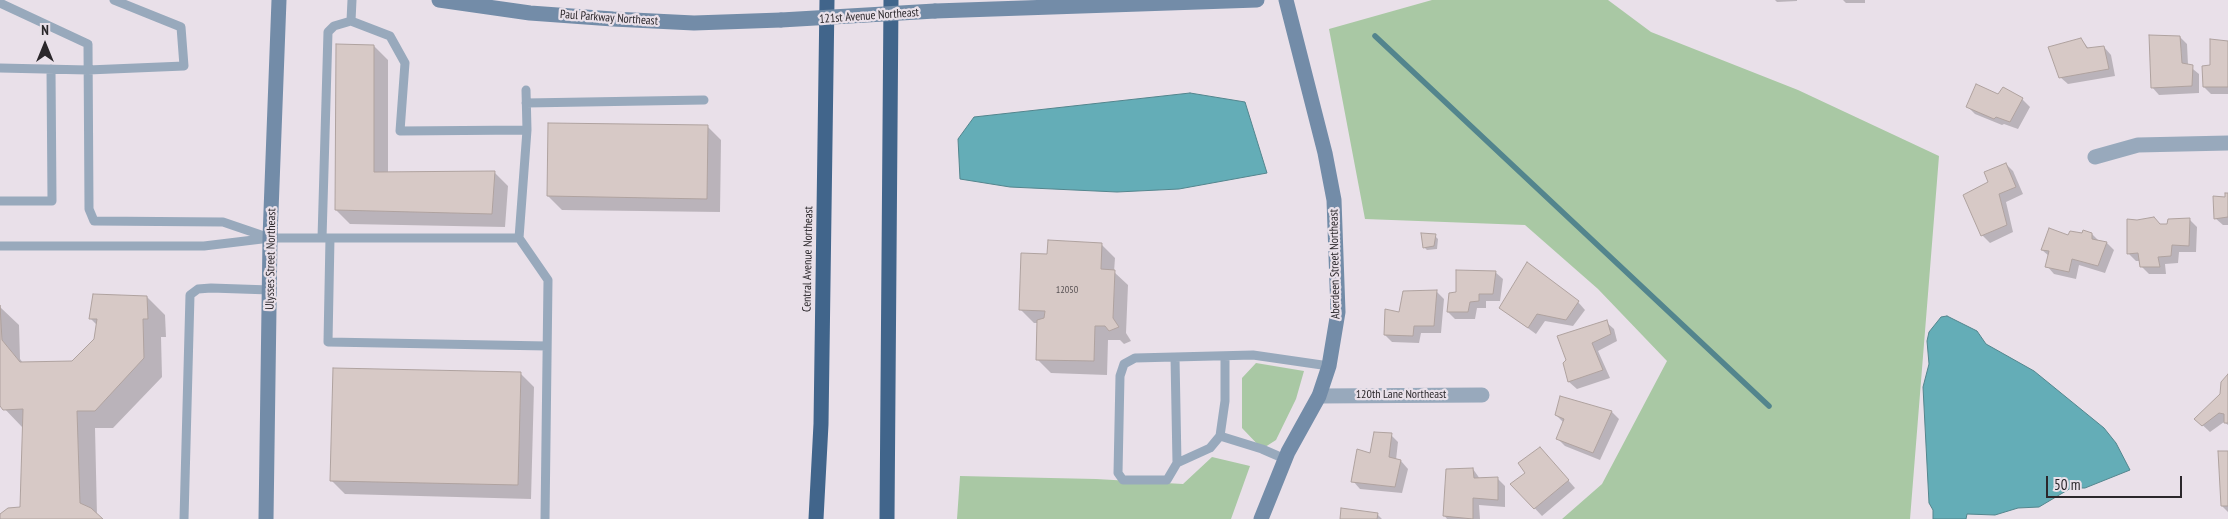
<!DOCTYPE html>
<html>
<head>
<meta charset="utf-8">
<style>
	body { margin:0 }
	#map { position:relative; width:2228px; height:519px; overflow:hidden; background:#e9e0e9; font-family:"PT Sans Narrow",sans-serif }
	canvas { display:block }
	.north { position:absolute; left:20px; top:20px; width:50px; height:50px; -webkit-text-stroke:4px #e9e0e9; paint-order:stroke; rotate:0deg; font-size:14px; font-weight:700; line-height:20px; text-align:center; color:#2b272b }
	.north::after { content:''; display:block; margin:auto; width:18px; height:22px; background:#2b272b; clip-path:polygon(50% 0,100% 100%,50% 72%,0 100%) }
	.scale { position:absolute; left:2046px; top:476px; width:136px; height:22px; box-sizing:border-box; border:2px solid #2b272b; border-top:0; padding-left:6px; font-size:15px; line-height:18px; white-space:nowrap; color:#2b272b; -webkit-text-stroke:4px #e9e0e9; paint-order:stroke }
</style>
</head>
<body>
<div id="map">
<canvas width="2228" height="519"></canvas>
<div class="north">N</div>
<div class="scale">50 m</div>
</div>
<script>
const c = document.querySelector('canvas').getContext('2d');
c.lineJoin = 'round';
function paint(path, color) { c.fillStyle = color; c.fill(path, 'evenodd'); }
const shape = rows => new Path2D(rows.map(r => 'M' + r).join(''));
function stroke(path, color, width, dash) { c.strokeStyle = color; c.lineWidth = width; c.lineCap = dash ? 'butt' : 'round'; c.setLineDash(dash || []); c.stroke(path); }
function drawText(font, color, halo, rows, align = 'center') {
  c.font = font + ' "PT Sans Narrow",sans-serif'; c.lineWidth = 4.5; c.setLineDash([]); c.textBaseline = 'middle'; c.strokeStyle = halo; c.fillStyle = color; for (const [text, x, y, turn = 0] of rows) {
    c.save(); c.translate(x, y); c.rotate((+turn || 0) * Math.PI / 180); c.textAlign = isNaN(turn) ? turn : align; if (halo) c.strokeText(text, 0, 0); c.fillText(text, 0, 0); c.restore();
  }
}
paint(shape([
	[1432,0,1608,0,1651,32,1798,90,1939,156,1910,519,1562,519,1602,484,1667,361,1598,289,1525,225,1365,219,1329,29],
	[1256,363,1304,371,1296,399,1276,440,1262,449,1242,428,1242,378],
	[1212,457,1250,466,1231,519,957,519,960,476,1096,479,1183,484]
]), '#a9c8a4');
const water = shape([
	[1190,93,1245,102,1267,173,1179,189,1117,192,1010,187,960,179,958,139,974,117,1190,93],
	[1947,316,1977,331,1986,344,2034,371,2104,428,2116,443,2130,470,2085,488,2071,488,2039,507,2018,508,1995,515,1967,514,1966,519,1933,519,1933,510,1929,503,1923,387,1929,364,1927,341,1929,332,1941,317,1947,316]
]);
paint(water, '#64adb7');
stroke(water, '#53858d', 1);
paint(shape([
	[1775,0,1797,0,1797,1,1777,2],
	[1843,0,1865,0,1865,3,1846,3],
	[2180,37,2187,44,2188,65,2199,74,2199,93,2159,95,2152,87],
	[2081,39,2089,49,2104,47,2111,55,2115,76,2068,84,2060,77],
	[2228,42,2228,94,2211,94,2204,87,2211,66],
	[374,46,388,60,388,173,494,172,508,186,505,227,350,224,336,210],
	[1998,96,2022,99,2030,107,2018,129,2004,124,2002,125,1975,114,1968,107],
	[707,126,721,140,720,212,562,210,548,196],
	[2006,164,2013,171,2023,194,2006,202,2013,232,1990,243,1982,235,1964,195,1990,183],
	[2228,195,2228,225,2223,225,2215,218],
	[2190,220,2197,227,2196,252,2179,252,2178,263,2165,264,2166,274,2149,274,2141,266,2140,261,2136,261,2129,254,2161,226],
	[2092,234,2099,241,2107,243,2114,250,2105,273,2079,265,2076,279,2054,274,2047,266,2049,256,2042,250,2068,236],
	[1435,236,1438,239,1437,249,1427,250,1424,247],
	[1101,244,1115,258,1114,272,1128,285,1126,333,1131,341,1124,344,1120,340,1108,340,1107,375,1051,373,1037,359,1038,323,1034,323,1020,309,1049,255],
	[1495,272,1503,279,1500,301,1486,301,1486,308,1477,308,1475,319,1455,319,1448,312,1457,293],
	[1404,292,1437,292,1444,299,1441,333,1421,333,1419,343,1392,342,1385,335,1400,313],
	[147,297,165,315,166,337,161,337,162,377,113,428,95,428,97,516,101,519,0,519,0,516,22,509,23,428,0,404,0,307,19,325,20,359,23,363,72,362,95,340,97,325,91,319],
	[1578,302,1585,310,1573,326,1545,321,1536,334,1500,308],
	[1606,322,1614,329,1617,341,1598,351,1610,378,1577,389,1569,382,1564,363],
	[520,373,534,387,531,499,345,494,331,480],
	[2228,376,2228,425,2224,422,2210,432,2196,419,2222,394],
	[1561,398,1612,412,1619,419,1600,460,1565,446,1558,439,1564,423,1556,415],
	[1391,435,1398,442,1396,460,1401,461,1408,469,1402,493,1360,489,1353,481,1371,454],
	[2228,452,2228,512,2222,506],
	[1547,456,1575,488,1542,516,1512,484],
	[1473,469,1480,479,1498,479,1505,486,1505,507,1479,505,1480,519,1447,519,1444,515],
	[1377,514,1382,519,1341,519]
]), '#0003');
stroke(shape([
	[1375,36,1769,406]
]), '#53858d', 5.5);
const building = shape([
	[2149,35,2180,36,2182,63,2193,65,2192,86,2151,88,2149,35],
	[2081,38,2087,48,2104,46,2109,69,2059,78,2048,47,2081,38],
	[2210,39,2228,41,2228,87,2203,87,2202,66,2210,65,2210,39],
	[336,44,374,45,374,172,495,171,492,214,335,210,336,44],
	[1976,84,1998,94,2003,87,2023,98,2010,122,1996,117,1994,119,1966,107,1976,84],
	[548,123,708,125,707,199,547,196,548,123],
	[2006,163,2016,187,1999,194,2007,225,1981,236,1963,195,1988,182,1984,172,2006,163],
	[2225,193,2228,193,2228,217,2214,219,2213,196,2225,197,2225,193],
	[2154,217,2160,224,2167,224,2168,219,2190,218,2189,246,2172,245,2171,256,2158,257,2160,267,2140,267,2138,253,2127,254,2127,219,2137,220,2154,217],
	[2049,228,2068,235,2070,231,2082,233,2083,230,2092,233,2092,239,2107,242,2098,266,2072,259,2069,272,2045,267,2049,251,2041,250,2049,228],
	[1421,233,1436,234,1434,246,1423,248,1421,233],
	[1048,240,1102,243,1101,269,1115,270,1113,318,1119,327,1109,331,1105,326,1095,326,1094,361,1036,360,1037,320,1044,318,1045,311,1019,310,1021,253,1047,254,1048,240],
	[1527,262,1579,301,1566,320,1537,314,1528,328,1499,308,1527,262],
	[1456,270,1496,271,1493,294,1479,294,1479,301,1470,302,1468,312,1447,312,1449,293,1456,292,1456,270],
	[1437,290,1434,326,1414,326,1413,336,1384,335,1385,309,1399,312,1403,291,1437,290],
	[93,294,147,296,148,319,143,319,144,358,95,411,77,411,80,503,91,508,103,519,0,519,0,514,8,508,20,507,23,409,3,410,0,406,0,305,2,340,20,362,72,361,94,339,97,319,89,319,93,294],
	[1607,320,1611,334,1592,343,1603,370,1568,382,1563,363,1566,360,1557,336,1607,320],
	[333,368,521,372,518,485,330,481,333,368],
	[2228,374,2228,423,2224,423,2224,414,2219,413,2202,426,2194,419,2220,394,2221,382,2228,374],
	[1560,396,1612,411,1593,453,1556,439,1564,419,1555,415,1560,396],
	[1374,432,1392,433,1389,457,1401,460,1395,487,1351,482,1357,449,1370,453,1374,432],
	[1540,447,1569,480,1534,509,1510,484,1525,473,1518,463,1540,447],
	[2218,451,2228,451,2228,506,2221,506,2218,451],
	[1473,468,1474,478,1498,477,1498,500,1473,498,1473,519,1443,516,1446,469,1473,468],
	[1341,508,1378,513,1377,519,1340,519,1341,508]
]);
paint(building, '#d7c9c6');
stroke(building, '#afa29f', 1);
stroke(shape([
	[352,0,351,21,390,36,405,63,400,131,527,130],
	[0,3,88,44,89,209,94,221,223,222,267,237],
	[0,68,88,70,184,66,181,27,114,0],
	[526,103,704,100],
	[0,201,52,201,51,69],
	[322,238,328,32,334,26,351,21],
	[330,238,328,342,547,346],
	[519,238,548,280,545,519],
	[0,246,204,246,270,238,519,238,527,130,526,90],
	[1175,357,1177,463],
	[1220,436,1225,401,1225,356],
	[1285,459,1262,449,1220,436,1210,448,1177,463,1167,480,1123,480,1118,473,1120,376,1124,364,1135,358,1253,355,1329,366],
	[184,519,190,295,198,289,211,288,270,290]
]), '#98a9bc', 9);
stroke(shape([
	[2095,157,2138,145,2228,143],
	[1319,396,1482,395]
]), '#98a9bc', 15);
stroke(shape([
	[439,0,530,13,613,19,694,23,781,20],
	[935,11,1257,0],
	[266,519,270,238,279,0],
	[1261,519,1288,452,1319,396,1329,366,1338,312,1334,200,1325,153,1286,0]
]), '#738ca8', 15);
stroke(shape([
	[816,519,821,424,827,0],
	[887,519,891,0]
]), '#41658b', 15);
stroke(shape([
	[781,20,935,11]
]), '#738ca8', 15);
drawText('10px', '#565052', null, [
	["12050",1067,290]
]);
drawText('12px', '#2b272b', '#e9e0e9', [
	["121st Avenue Northeast",869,16,-4],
	["Paul Parkway Northeast",609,18,4],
	["Ulysses Street Northeast",271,259,-89],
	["Central Avenue Northeast",808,259,-89],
	["Aberdeen Street Northeast",1335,264,-91],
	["120th Lane Northeast",1401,395]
]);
</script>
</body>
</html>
